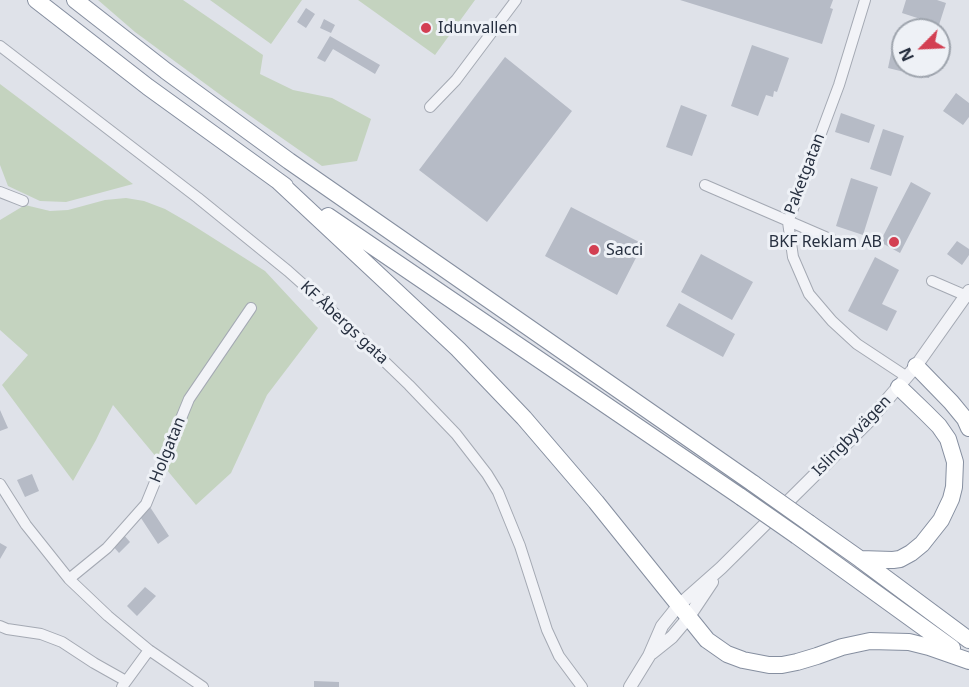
<!DOCTYPE html>
<html>
<head>
<meta charset="utf-8">
<style>
	body { margin:0 }
	#map { position:relative; width:969px; height:687px; overflow:hidden; background:#dfe2e9; font-family:"Noto Sans",sans-serif }
	canvas { display:block }
	.north { position:absolute; left:891px; top:18px; width:60px; height:60px; box-sizing:border-box; background:#eef1f6; border:2px solid #9ea4ad; border-radius:50%; rotate:246deg; font-size:16px; font-weight:700; line-height:24px; text-align:center; color:#273040 }
	.north::after { content:''; display:block; margin:auto; width:21px; height:27px; background:#d33f52; clip-path:polygon(50% 0,100% 100%,50% 72%,0 100%) }
</style>
</head>
<body>
<div id="map">
<canvas width="969" height="687"></canvas>
<div class="north">N</div>
</div>
<script>
const c = document.querySelector('canvas').getContext('2d');
c.lineJoin = 'round';
function paint(path, color) { c.fillStyle = color; c.fill(path, 'evenodd'); }
const shape = rows => new Path2D(rows.map(r => 'M' + r).join(''));
function stroke(path, color, width, dash) { c.strokeStyle = color; c.lineWidth = width; c.lineCap = dash ? 'butt' : 'round'; c.setLineDash(dash || []); c.stroke(path); }
function drawText(font, color, halo, rows, align = 'center') {
  c.font = font + ' "Noto Sans",sans-serif'; c.lineWidth = 6; c.setLineDash([]); c.textBaseline = 'middle'; c.strokeStyle = halo; c.fillStyle = color; for (const [text, x, y, turn = 0] of rows) {
    c.save(); c.translate(x, y); c.rotate((+turn || 0) * Math.PI / 180); c.textAlign = isNaN(turn) ? turn : align; if (halo) c.strokeText(text, 0, 0); c.fillText(text, 0, 0); c.restore();
  }
}
paint(shape([
	[98,0,183,0,263,55,260,74,293,90,332,98,371,119,357,161,322,166,226,99,135,32],
	[210,0,302,0,271,44],
	[358,0,475,0,435,55],
	[0,84,133,184,66,202,40,201,8,186,0,165],
	[126,198,144,201,165,209,191,224,265,271,318,328,267,395,231,473,196,505,113,405,96,440,73,481,2,385,28,355,0,330,0,220,25,205,50,211,68,210,105,200]
]), '#c4d3bf');
paint(shape([
	[680,0,833,0,830,8,833,9,822,44],
	[906,0,937,0,946,3,939,25,902,13],
	[306,8,315,14,306,28,297,22],
	[324,19,335,25,331,33,320,28],
	[330,36,380,65,375,74,333,49,325,62,317,58],
	[752,45,789,58,777,92,774,91,773,97,766,95,758,116,731,106],
	[892,49,903,51,903,66,932,66,929,78,888,68],
	[505,57,572,111,487,222,419,170],
	[956,93,969,103,969,117,963,125,943,111],
	[681,105,707,115,692,156,666,147],
	[841,113,875,125,869,143,835,132],
	[883,129,904,136,891,176,870,169],
	[851,178,878,187,863,235,836,226],
	[911,182,931,193,900,253,880,242],
	[571,207,643,244,617,295,545,256],
	[957,241,969,249,969,255,962,265,947,254],
	[701,254,753,282,732,320,681,292],
	[875,257,899,270,882,304,897,311,887,331,848,311],
	[679,303,735,334,723,357,666,326],
	[0,410,8,428,0,431],
	[32,474,39,491,25,497,17,480],
	[150,507,169,536,158,544,139,515],
	[123,534,130,542,119,553,112,545],
	[0,543,7,547,0,559],
	[145,587,156,596,137,616,127,606],
	[314,681,339,682,339,687,314,687]
]), '#b6bbc6');
const minor = shape([
	[865,0,839,85,788,222,793,257,809,294,832,321,857,344,907,377],
	[0,46,198,198,288,271,325,304,409,385,456,434,487,474,498,492,520,546,547,630,559,656,582,687],
	[430,107,456,80,516,0],
	[705,185,837,242],
	[0,192,23,201],
	[932,281,969,297],
	[0,484,26,525,69,579,108,616,149,650,203,687],
	[69,579,107,548,146,504,189,399,251,308],
	[0,626,7,629,41,634,62,642,94,663,126,681],
	[122,687,149,650]
]);
const tertiary = shape([
	[652,653,672,637,688,618,712,582],
	[630,687,649,656,662,626,678,606,721,568,868,422,916,366,969,291]
]);
const trunk = shape([
	[36,0,148,87,285,186],
	[75,0,166,71,289,161,754,484],
	[278,181,458,349,524,418,596,502,707,640,727,654,743,660,769,665,782,665,797,662,817,656,842,647,870,641,909,642,929,647,969,661],
	[328,216,741,497],
	[916,366,951,402,965,419,969,428],
	[809,523,860,559,969,640],
	[797,536,952,648],
	[860,559,893,560,900,559,911,553,922,544,941,520,951,499,954,487,955,462,948,439,939,426,926,413,899,387]
]);
stroke(minor, '#a4a9b3', 12);
stroke(tertiary, '#a4a9b3', 14);
stroke(trunk, '#868fa0', 18);
stroke(minor, '#f2f3f7', 10);
stroke(tertiary, '#f2f3f7', 12);
stroke(trunk, '#fff', 16);
const trunkBridge = shape([
	[754,484,809,523],
	[741,497,797,536]
]);
stroke(trunkBridge, '#868fa0', 18, []);
stroke(trunkBridge, '#fff', 16);
for (const [x, y, r, color] of [
	[426,28,6,"#d33f52"],
	[894,242,6,"#d33f52"],
	[594,250,6,"#d33f52"]
]) { const dot = new Path2D(); dot.arc(x, y, r, 0, 2 * Math.PI); c.fillStyle = color; c.fill(dot); stroke(dot, '#eef1f6', 2); }
drawText('16px', '#273040', '#eef1f6', [
	["Idunvallen",438,28],
	["BKF Reklam AB",882,242,"right"],
	["Sacci",606,250]
], 'left');
drawText('16px', '#273040', '#eef1f6', [
	["Paketgatan",805,174,-69],
	["KF Åbergs gata",344,323,43],
	["Islingbyvägen",852,436,-46],
	["Holgatan",168,450,-68]
]);
</script>
</body>
</html>
